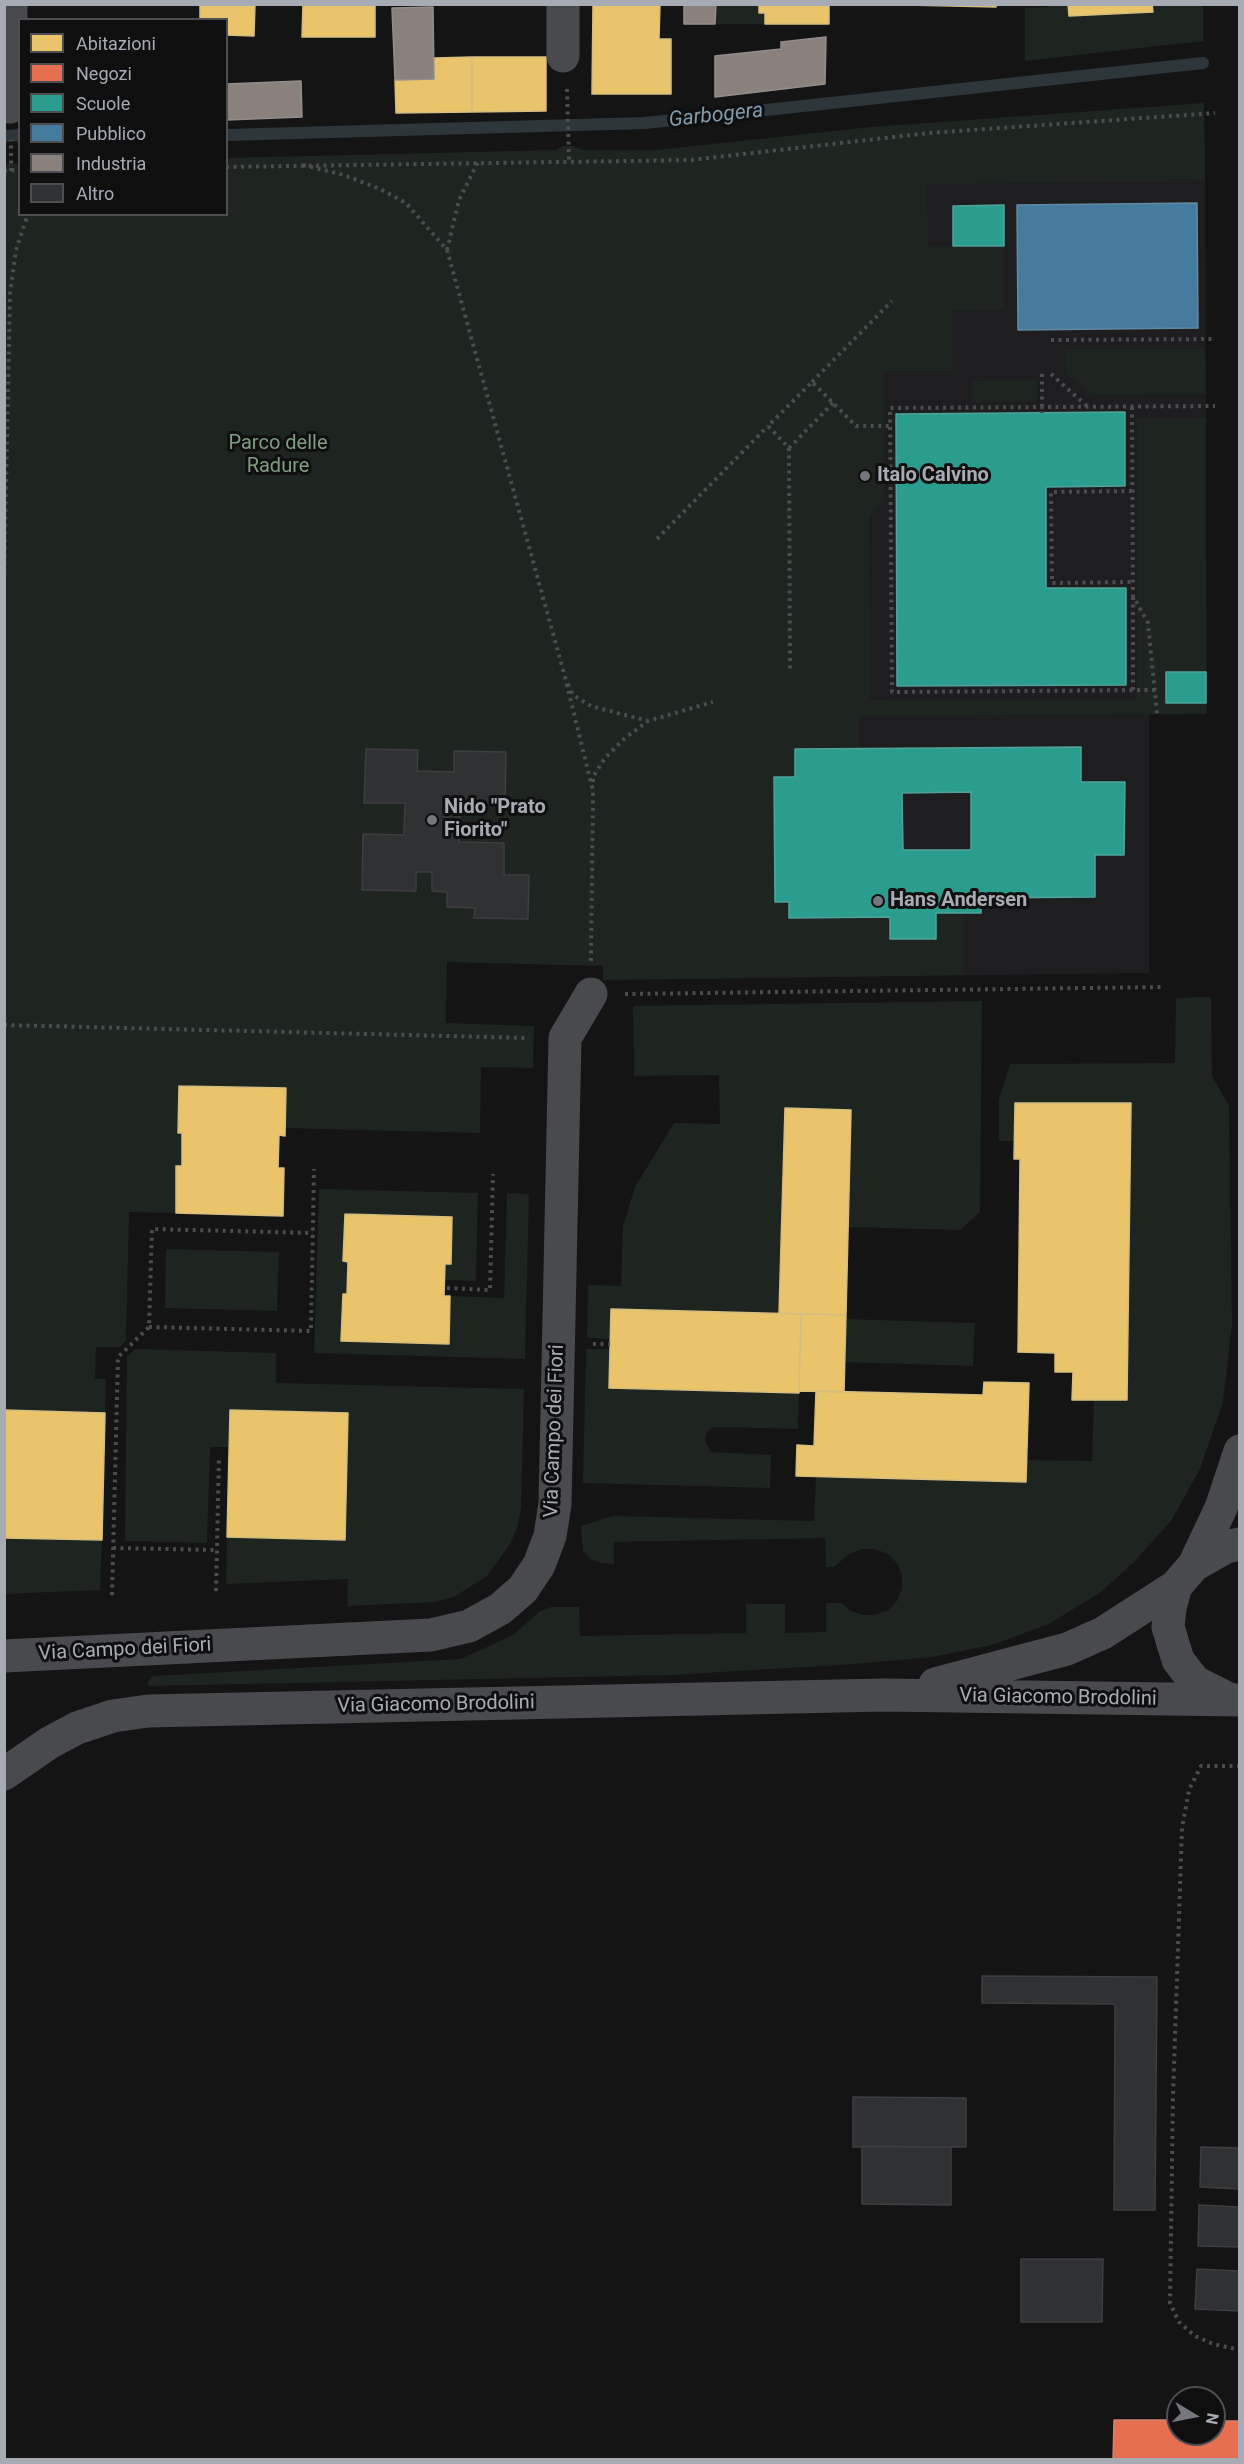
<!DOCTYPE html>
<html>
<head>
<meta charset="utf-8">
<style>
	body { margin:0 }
	#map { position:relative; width:1244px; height:2464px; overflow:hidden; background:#141415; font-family:Roboto,sans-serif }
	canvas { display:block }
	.frame { position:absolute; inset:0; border:6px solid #a7acb4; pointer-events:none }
	.legend { position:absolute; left:18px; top:18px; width:210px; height:198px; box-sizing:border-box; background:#0f0f10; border:2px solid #4c4e52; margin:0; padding:8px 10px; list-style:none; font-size:18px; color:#a7acb4 }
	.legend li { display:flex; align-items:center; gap:12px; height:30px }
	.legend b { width:30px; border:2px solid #4c4e52 }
	.north { position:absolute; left:1166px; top:2386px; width:60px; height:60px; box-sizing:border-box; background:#0f0f10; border:2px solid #4c4e52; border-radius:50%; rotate:100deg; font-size:16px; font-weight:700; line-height:24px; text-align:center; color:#a7acb4 }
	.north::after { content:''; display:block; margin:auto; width:21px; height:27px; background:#74777c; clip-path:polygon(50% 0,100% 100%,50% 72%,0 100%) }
</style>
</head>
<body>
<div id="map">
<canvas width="1244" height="2464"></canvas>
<div class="frame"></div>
<ul class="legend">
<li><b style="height:16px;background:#e9c46a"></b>Abitazioni</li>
<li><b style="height:16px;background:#e76f51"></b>Negozi</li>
<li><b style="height:16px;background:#2a9d8f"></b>Scuole</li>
<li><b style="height:16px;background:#457b9d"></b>Pubblico</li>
<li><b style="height:16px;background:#8a817c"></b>Industria</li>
<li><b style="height:16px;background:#303132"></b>Altro</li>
</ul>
<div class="north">N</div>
</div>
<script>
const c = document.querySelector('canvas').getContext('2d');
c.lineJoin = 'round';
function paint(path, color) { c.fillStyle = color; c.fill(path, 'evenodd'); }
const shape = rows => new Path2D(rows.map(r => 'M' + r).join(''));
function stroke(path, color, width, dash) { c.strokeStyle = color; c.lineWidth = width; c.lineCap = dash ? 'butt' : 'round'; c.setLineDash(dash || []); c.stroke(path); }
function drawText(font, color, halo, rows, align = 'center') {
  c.font = font + ' Roboto,sans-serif'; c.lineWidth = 6; c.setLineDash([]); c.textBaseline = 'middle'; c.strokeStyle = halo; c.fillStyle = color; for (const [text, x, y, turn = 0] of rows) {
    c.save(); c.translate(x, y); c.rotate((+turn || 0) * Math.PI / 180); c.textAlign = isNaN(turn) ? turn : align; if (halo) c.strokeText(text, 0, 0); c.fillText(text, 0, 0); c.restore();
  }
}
paint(shape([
	[1205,140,1207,714,1149,714,1149,973,603,980,610,829,472,249]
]), '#1e1e20');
paint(shape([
	[716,5,759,5,759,13,765,13,765,24,715,24],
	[1049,5,1153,12,1152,5,1203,5,1203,41,1025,61,1025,8,1049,7],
	[1204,103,1205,181,927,184,928,246,1004,246,1004,310,952,311,953,373,884,373,884,501,869,516,870,700,1137,699,1137,418,1206,418,1206,672,1166,673,1166,703,1206,703,1207,714,859,716,859,748,795,749,795,777,774,777,775,902,890,917,890,938,936,939,936,913,964,913,964,975,603,980,603,966,447,962,446,1023,534,1026,533,1068,481,1067,480,1133,285,1128,179,1086,178,1132,182,1133,182,1166,176,1166,176,1213,129,1212,126,1341,120,1347,96,1347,95,1378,106,1379,105,1413,5,1410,4,164,19,163,20,214,226,214,227,158,556,150,563,146,574,146,583,150,656,150,871,127],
	[366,749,417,750,417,771,454,772,455,751,506,752,505,805,460,804,459,842,504,843,504,875,529,876,528,919,474,918,475,908,447,907,447,892,432,872,416,872,415,891,363,890,363,835,404,835,405,803,364,803],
	[1065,349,1205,349,1206,394,1092,395,1066,373],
	[1037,380,1037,402,972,402,972,381],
	[1211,997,1212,1076,1229,1106,1232,1325,1223,1402,1200,1469,1171,1521,1133,1563,1101,1592,1049,1624,992,1645,932,1657,855,1664,671,1675,150,1686,147,1684,152,1676,461,1659,513,1635,540,1611,551,1607,579,1607,580,1636,746,1633,746,1604,785,1604,785,1633,826,1632,826,1603,842,1603,850,1611,863,1615,875,1615,888,1610,897,1601,902,1588,902,1575,897,1563,888,1554,875,1549,862,1549,849,1554,834,1567,826,1567,825,1538,614,1542,614,1564,602,1563,590,1559,583,1551,581,1526,612,1516,814,1521,816,1477,1025,1482,1027,1460,1092,1461,1094,1400,1127,1400,1131,1104,1015,1103,1014,1141,999,1141,999,1099,1010,1064,1175,1063,1176,998],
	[982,1001,980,1212,960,1230,848,1227,851,1110,785,1108,779,1313,612,1309,611,1339,587,1338,588,1285,621,1286,623,1226,635,1187,674,1123,720,1124,719,1075,634,1076,633,1006],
	[319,1189,478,1193,476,1281,444,1280,445,1264,451,1264,452,1217,345,1215,343,1261,348,1262,347,1294,343,1294,341,1341,448,1344,450,1296,504,1298,507,1193,529,1194,525,1359,314,1353],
	[166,1249,279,1252,277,1311,165,1308],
	[845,1319,975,1323,973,1366,844,1362],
	[135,1349,276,1353,276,1383,524,1389,521,1507,518,1526,510,1544,487,1576,454,1597,435,1602,347,1606,348,1579,226,1584,227,1537,345,1540,348,1413,230,1410,229,1447,210,1447,207,1543,125,1541,127,1357],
	[586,1349,611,1349,609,1388,799,1393,798,1429,718,1427,711,1428,706,1434,705,1441,711,1452,771,1455,770,1488,583,1483],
	[4,1538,102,1540,100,1590,5,1594]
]), '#1e241f');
const homes = shape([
	[200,4,255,4,254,36,226,35,226,20,200,20,200,4],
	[303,4,375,4,375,37,302,37,303,4],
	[593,4,660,4,659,39,671,39,671,94,592,94,593,4],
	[759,4,829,4,829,24,765,24,765,13,759,13,759,4],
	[861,4,996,4,996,7,861,4],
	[1068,4,1152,4,1153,12,1069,16,1068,4],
	[472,57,546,57,546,111,472,112,472,57],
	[472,57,472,112,396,113,395,80,434,79,434,58,472,57],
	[179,1086,286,1088,285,1136,279,1135,278,1168,284,1168,283,1216,176,1213,176,1166,182,1166,182,1133,178,1133,179,1086],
	[1015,1103,1131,1103,1127,1400,1072,1400,1073,1372,1055,1372,1055,1353,1018,1352,1020,1159,1014,1159,1015,1103],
	[785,1108,851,1110,846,1315,779,1313,785,1108],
	[345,1214,452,1217,451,1264,445,1264,444,1296,450,1296,449,1344,341,1341,343,1294,347,1294,348,1262,343,1261,345,1214],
	[611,1309,801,1314,799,1393,609,1388,611,1309],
	[801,1314,846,1315,844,1392,799,1391,801,1314],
	[984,1382,1029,1383,1026,1482,796,1476,797,1445,814,1446,816,1391,983,1395,984,1382],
	[4,1410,105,1413,102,1540,4,1538,4,1410],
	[230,1410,348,1413,345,1540,227,1537,230,1410]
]);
paint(homes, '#e9c46a');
stroke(homes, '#d5bd80', 1.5);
const shops = shape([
	[1114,2420,1178,2420,1178,2434,1214,2434,1214,2421,1239,2421,1239,2460,1113,2460,1114,2420]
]);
paint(shops, '#e76f51');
stroke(shops, '#d4816f', 1.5);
const schools = shape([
	[1004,205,1004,246,953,246,953,206,1004,205],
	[1125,412,1125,486,1046,487,1046,588,1126,588,1126,685,897,686,896,414,1125,412],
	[1166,672,1206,672,1206,703,1166,703,1166,672],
	[1081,747,1081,782,1125,782,1124,855,1095,855,1095,897,981,898,981,913,936,913,936,939,890,939,890,917,789,918,789,902,775,902,774,777,795,777,795,749,1081,747],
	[971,792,971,850,903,850,902,793,971,792]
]);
paint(schools, '#2a9d8f');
stroke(schools, '#50a29a', 1.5);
const public = shape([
	[1197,203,1198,328,1018,330,1017,205,1197,203]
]);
paint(public, '#457b9d');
stroke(public, '#628aa4', 1.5);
const industry = shape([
	[684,4,716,4,715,24,684,24,684,4],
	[433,7,434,79,395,80,392,8,433,7],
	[826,37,825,84,715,97,715,56,781,49,781,42,826,37],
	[301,81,302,117,226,120,226,84,301,81]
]);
paint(industry, '#8a817c');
stroke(industry, '#938e8d', 1.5);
stroke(shape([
	[226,135,645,123,1203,63],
	[4,136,20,135]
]), '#2d363a', 12);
const building = shape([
	[366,749,418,750,417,771,454,772,454,751,506,752,505,805,460,804,459,842,504,843,504,875,529,875,528,919,474,918,475,908,447,907,447,892,432,891,432,872,416,872,416,891,362,890,363,834,404,835,405,803,364,803,366,749],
	[982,1976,1157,1977,1155,2210,1114,2210,1115,2004,982,2003,982,1976],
	[853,2097,966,2098,966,2147,853,2147,853,2097],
	[862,2146,951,2147,951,2205,862,2204,862,2146],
	[1201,2147,1240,2148,1240,2189,1200,2187,1201,2147],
	[1199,2205,1240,2207,1240,2247,1198,2246,1199,2205],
	[1021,2259,1103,2259,1102,2322,1021,2322,1021,2259],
	[1197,2269,1240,2271,1240,2311,1195,2309,1197,2269]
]);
paint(building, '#303132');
stroke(building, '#3d3e41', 1.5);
stroke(shape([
	[567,89,569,160],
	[303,165,344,175,380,189,406,203,447,250,565,677,593,791,591,961],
	[226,167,691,160,929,133,1215,113],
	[4,171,20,170],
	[11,171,11,140],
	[447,250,459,200,478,162],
	[1051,340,1215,339],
	[1042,374,1042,413],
	[1051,374,1088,407],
	[812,382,892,301],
	[833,403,789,448,768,426,812,382,856,426,890,426],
	[1132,407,1133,596,1148,623,1157,714],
	[789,448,790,669],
	[1132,491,1051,492,1052,583,1132,582],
	[657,539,768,426],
	[4,587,10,293,16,250,28,214],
	[1133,597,1133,690],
	[568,684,573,695,591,706,648,721],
	[1155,690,892,692,890,408,1215,406],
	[593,782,593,777,605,758,625,738,648,721,713,702],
	[625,994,1164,987],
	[4,1025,529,1038],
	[447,1288,490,1290,493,1174],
	[149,1327,311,1331,314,1169],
	[593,1344,610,1344],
	[113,1548,217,1550],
	[216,1591,219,1456],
	[112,1595,118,1357,149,1327,152,1229,313,1233],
	[1240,1766,1201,1766,1189,1790,1182,1828,1173,2096,1170,2303,1179,2322,1195,2336,1213,2344,1240,2350]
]), '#4a4c4e', 4, [3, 4.5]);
stroke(shape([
	[563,56,563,4],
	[10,107,11,4],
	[4,1656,431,1635,469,1626,500,1609,523,1589,539,1565,550,1536,555,1504,565,1038,591,994]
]), '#494a4d', 33);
stroke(shape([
	[1194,1565,1221,1508,1240,1451],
	[935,1684,1067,1649,1103,1633,1176,1586],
	[1229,1699,1195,1682,1178,1660,1168,1627,1170,1608,1176,1586,1194,1565,1226,1547,1240,1544],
	[4,1774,49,1743,77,1728,113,1716,148,1711,884,1695,1240,1700]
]), '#494a4d', 33);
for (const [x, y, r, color] of [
	[865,476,6,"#74777c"],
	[432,820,6,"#74777c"],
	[878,901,6,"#74777c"]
]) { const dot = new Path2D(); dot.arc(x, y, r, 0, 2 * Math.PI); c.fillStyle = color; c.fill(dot); stroke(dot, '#0f0f10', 2); }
drawText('20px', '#809d80', '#0f0f10', [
	["Parco delle",278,444],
	["Radure",278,467]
]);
drawText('bold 20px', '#a7acb4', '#0f0f10', [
	["Italo Calvino",877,476],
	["Nido \"Prato",444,808],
	["Fiorito\"",444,831],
	["Hans Andersen",890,901]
], 'left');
drawText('20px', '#a7acb4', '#0f0f10', [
	["Via Campo dei Fiori",555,1431,-88],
	["Via Campo dei Fiori",125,1650,-3],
	["Via Giacomo Brodolini",1058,1698,1],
	["Via Giacomo Brodolini",436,1705,-1]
]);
drawText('italic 21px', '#819bac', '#0f0f10', [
	["Garbogera",716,116,-6]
]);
</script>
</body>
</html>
